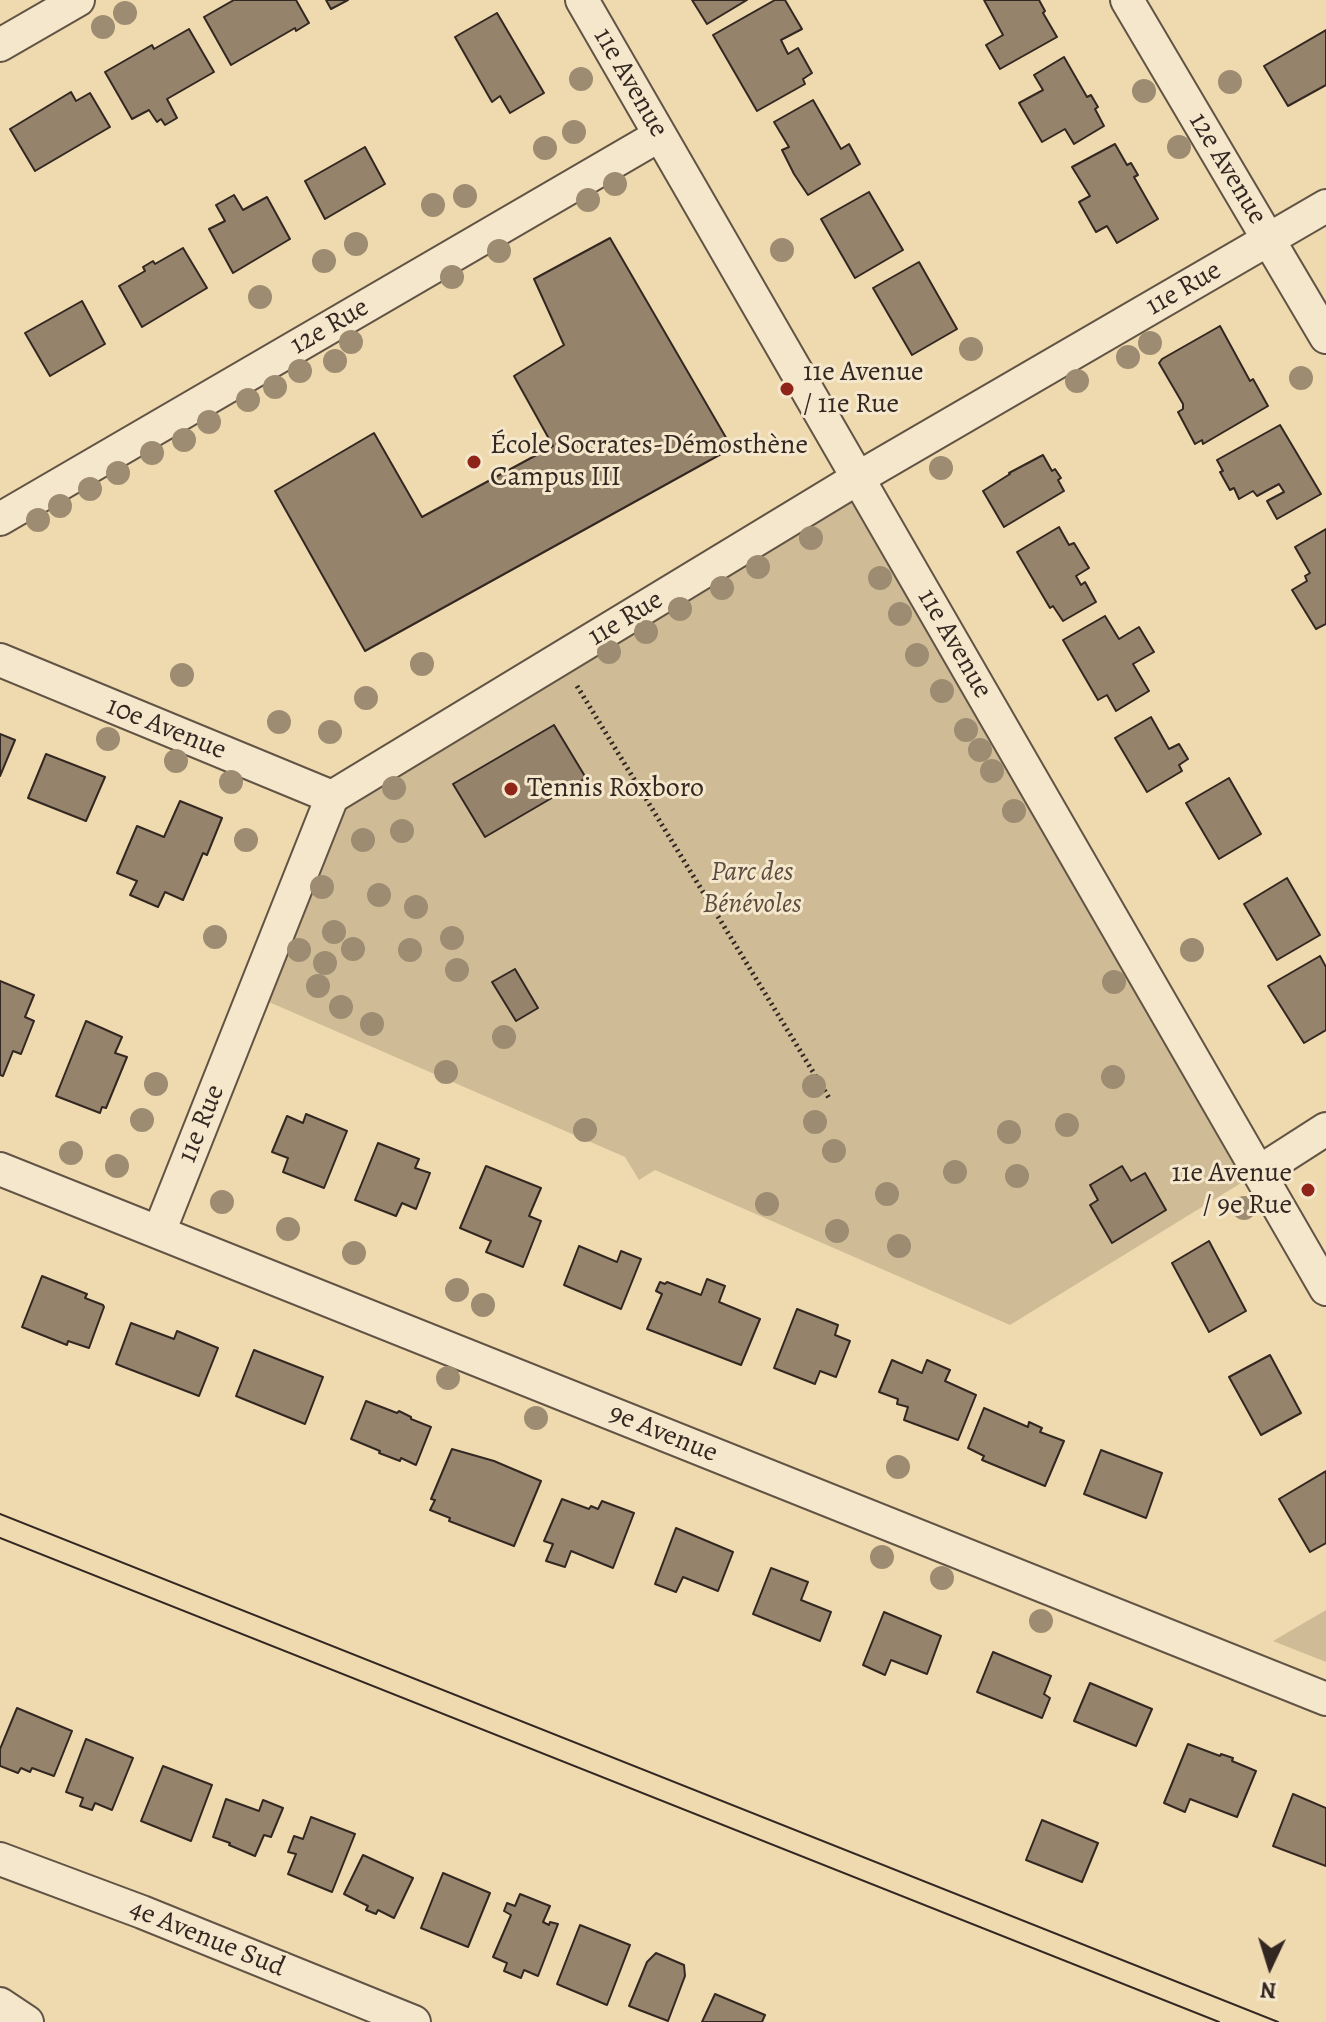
<!DOCTYPE html>
<html>
<head>
<meta charset="utf-8">
<style>
	body { margin:0 }
	#map { position:relative; width:1326px; height:2022px; overflow:hidden; background:#efdaaf; font-family:Alegreya,serif }
	canvas { display:block }
	.north { position:absolute; left:1230px; top:1926px; width:80px; height:80px; -webkit-text-stroke:6px #f5e7cb; paint-order:stroke; rotate:184deg; font-size:22px; font-weight:700; line-height:32px; text-align:center; color:#332722 }
	.north::after { content:''; display:block; margin:auto; width:28px; height:36px; background:#332722; clip-path:polygon(50% 0,100% 100%,50% 72%,0 100%) }
</style>
</head>
<body>
<div id="map">
<canvas width="1326" height="2022"></canvas>
<div class="north">N</div>
</div>
<script>
const c = document.querySelector('canvas').getContext('2d');
c.lineJoin = 'round';
function paint(path, color) { c.fillStyle = color; c.fill(path, 'evenodd'); }
const shape = rows => new Path2D(rows.map(r => 'M' + r).join(''));
function stroke(path, color, width, dash) { c.strokeStyle = color; c.lineWidth = width; c.lineCap = dash ? 'butt' : 'round'; c.setLineDash(dash || []); c.stroke(path); }
function drawText(font, color, halo, rows, align = 'center') {
  c.font = font + ' Alegreya,serif'; c.lineWidth = 6; c.setLineDash([]); c.textBaseline = 'middle'; c.strokeStyle = halo; c.fillStyle = color; for (const [text, x, y, turn = 0] of rows) {
    c.save(); c.translate(x, y); c.rotate((+turn || 0) * Math.PI / 180); c.textAlign = isNaN(turn) ? turn : align; if (halo) c.strokeText(text, 0, 0); c.fillText(text, 0, 0); c.restore();
  }
}
paint(shape([
	[858,478,1259,1172,1010,1325,655,1170,639,1180,625,1157,262,999,332,797],
	[1326,1610,1326,1662,1273,1641]
]), '#cfbc97');
const building = shape([
	[234,0,296,0,309,23,296,31,295,28,231,65,204,17,234,0],
	[326,0,348,0,331,9,326,0],
	[692,0,747,0,707,24,692,0],
	[775,0,785,0,802,29,781,40,788,54,798,48,812,73,803,79,805,84,757,111,713,35,775,0],
	[984,0,1039,0,1045,11,1043,13,1057,37,1000,69,986,45,1003,35,984,0],
	[497,13,544,93,510,113,500,96,492,102,455,37,497,13],
	[189,29,214,72,167,99,177,118,165,125,161,119,157,122,149,110,132,119,105,72,152,45,154,49,189,29],
	[1326,30,1326,85,1288,106,1264,66,1326,30],
	[1064,57,1087,97,1091,95,1098,107,1095,109,1104,126,1074,144,1065,129,1042,142,1019,103,1043,90,1034,75,1064,57],
	[71,92,76,101,90,93,110,127,35,171,10,129,71,92],
	[813,100,841,149,849,144,860,164,808,195,794,174,782,150,789,147,774,122,813,100],
	[1115,144,1127,165,1131,163,1138,175,1134,177,1158,219,1117,243,1107,226,1096,232,1079,202,1090,196,1072,167,1115,144],
	[365,147,385,184,325,219,305,181,365,147],
	[869,192,903,250,855,278,821,219,869,192],
	[234,195,243,210,267,197,290,239,233,273,209,229,225,221,216,205,234,195],
	[610,238,732,448,365,651,275,491,374,433,422,517,553,446,514,376,564,345,534,279,610,238],
	[183,248,207,288,142,327,119,286,145,271,143,267,153,261,155,264,183,248],
	[919,262,957,329,912,355,873,288,919,262],
	[82,301,105,344,50,376,25,333,82,301],
	[1220,326,1250,381,1253,379,1268,406,1203,444,1202,440,1195,444,1178,412,1183,409,1183,404,1159,363,1162,359,1220,326],
	[1280,425,1321,494,1277,519,1267,501,1284,492,1279,484,1257,496,1253,491,1239,499,1234,488,1230,490,1220,472,1223,471,1217,460,1280,425],
	[1043,455,1052,471,1055,469,1061,478,1058,480,1064,491,1004,527,983,491,1010,474,1009,473,1043,455],
	[1059,527,1069,545,1074,543,1089,568,1076,576,1081,585,1085,582,1096,602,1063,621,1053,606,1050,608,1017,552,1059,527],
	[1326,529,1326,624,1316,629,1292,590,1307,581,1305,576,1310,573,1295,547,1326,529],
	[1105,616,1119,639,1139,627,1154,652,1133,664,1149,691,1116,711,1107,695,1098,700,1063,640,1105,616],
	[1151,717,1169,749,1179,744,1188,759,1179,765,1182,771,1147,792,1115,738,1151,717],
	[554,725,586,778,485,837,453,784,554,725],
	[0,734,15,740,0,776,0,734],
	[46,754,105,777,86,821,28,798,46,754],
	[1229,778,1261,834,1219,859,1186,803,1229,778],
	[180,801,222,818,207,855,203,853,183,900,165,892,158,907,130,895,137,881,117,873,137,826,164,837,180,801],
	[1287,878,1320,935,1277,960,1244,904,1287,878],
	[1320,956,1326,967,1326,1030,1304,1043,1268,986,1320,956],
	[515,969,538,1008,516,1021,492,982,515,969],
	[0,981,34,995,25,1017,34,1021,21,1054,13,1051,3,1076,0,1075,0,981],
	[86,1021,122,1037,115,1053,127,1057,106,1108,102,1107,100,1113,56,1096,86,1021],
	[306,1114,347,1131,324,1188,283,1172,288,1158,272,1152,287,1116,303,1123,306,1114],
	[378,1143,419,1159,415,1168,430,1173,416,1209,402,1203,396,1216,355,1200,378,1143],
	[486,1166,541,1188,529,1216,541,1221,523,1267,486,1252,491,1241,460,1228,486,1166],
	[1122,1166,1131,1181,1145,1173,1166,1210,1112,1243,1090,1205,1098,1200,1090,1185,1122,1166],
	[1209,1241,1246,1311,1209,1332,1172,1263,1209,1241],
	[579,1246,617,1262,621,1251,641,1259,621,1309,564,1285,579,1246],
	[42,1276,87,1294,85,1298,103,1305,104,1307,89,1348,68,1341,67,1345,22,1327,42,1276],
	[707,1279,725,1286,719,1302,760,1319,741,1365,647,1329,662,1294,656,1291,660,1282,665,1284,667,1282,701,1295,707,1279],
	[797,1309,838,1325,835,1335,850,1341,836,1377,820,1371,815,1384,774,1368,797,1309],
	[131,1323,174,1339,177,1331,218,1348,199,1396,116,1364,131,1323],
	[254,1350,323,1377,305,1424,236,1396,254,1350],
	[1270,1355,1301,1413,1261,1435,1229,1377,1270,1355],
	[892,1360,922,1373,927,1360,950,1370,945,1381,976,1395,958,1440,904,1420,908,1407,897,1404,898,1399,879,1392,892,1360],
	[366,1401,397,1413,399,1411,411,1417,411,1419,431,1427,416,1465,401,1458,400,1461,379,1453,380,1451,351,1439,366,1401],
	[984,1408,1028,1427,1029,1422,1042,1428,1040,1432,1064,1441,1045,1486,982,1460,984,1456,968,1448,984,1408],
	[452,1449,494,1461,541,1481,514,1546,449,1521,450,1518,430,1510,435,1500,431,1499,452,1449],
	[1101,1450,1162,1473,1146,1518,1084,1494,1101,1450],
	[1326,1471,1326,1543,1310,1552,1279,1499,1326,1471],
	[562,1499,589,1509,591,1506,598,1509,602,1501,634,1513,613,1568,571,1551,565,1567,546,1561,553,1544,544,1541,562,1499],
	[676,1528,733,1552,718,1591,683,1577,676,1592,655,1584,676,1528],
	[771,1568,808,1582,801,1600,831,1612,820,1641,753,1614,771,1568],
	[884,1612,941,1636,927,1674,891,1660,885,1675,863,1665,884,1612],
	[993,1652,1051,1676,1044,1694,1050,1698,1042,1718,977,1692,993,1652],
	[1090,1683,1152,1709,1136,1746,1074,1721,1090,1683],
	[17,1708,72,1731,54,1776,32,1768,30,1772,21,1768,18,1773,0,1766,0,1749,17,1708],
	[86,1739,133,1758,112,1810,95,1803,92,1810,80,1806,83,1798,66,1792,86,1739],
	[1188,1744,1220,1756,1221,1754,1233,1758,1232,1761,1256,1771,1237,1817,1190,1799,1185,1812,1164,1803,1188,1744],
	[163,1766,212,1785,191,1841,141,1821,163,1766],
	[1293,1794,1326,1808,1326,1866,1273,1846,1293,1794],
	[226,1799,259,1811,263,1800,283,1808,271,1837,264,1835,255,1856,229,1845,230,1843,213,1837,226,1799],
	[311,1817,355,1834,332,1892,288,1874,296,1854,288,1852,294,1836,303,1839,311,1817],
	[1042,1820,1098,1843,1082,1882,1026,1860,1042,1820],
	[363,1855,413,1878,394,1918,378,1910,376,1914,366,1910,368,1906,344,1894,363,1855],
	[443,1873,490,1893,468,1947,421,1928,443,1873],
	[520,1894,550,1906,543,1922,549,1925,550,1922,558,1924,538,1976,524,1970,521,1978,504,1971,507,1963,493,1957,511,1915,504,1911,507,1903,515,1906,520,1894],
	[580,1925,630,1945,607,2005,557,1984,580,1925],
	[656,1953,684,1965,685,1976,668,2021,629,2006,647,1962,656,1953],
	[715,1994,765,2015,762,2022,702,2022,715,1994]
]);
paint(building, '#95846b');
stroke(building, '#332722', 2);
const minor = shape([
	[582,0,1326,1289],
	[1127,0,1326,337],
	[0,45,78,0],
	[0,519,660,135],
	[0,660,332,797],
	[0,1169,1326,1699],
	[1259,1172,1326,1129],
	[159,1232,332,797,858,478,1326,206],
	[0,1859,142,1912,414,2022],
	[0,2004,27,2022]
]);
stroke(minor, '#625445', 36);
stroke(shape([
	[577,686,829,1098]
]), '#332722', 5, [2, 4]);
stroke(minor, '#f5e7cb', 32);
stroke(shape([
	[0,1514,1278,2022],
	[0,1538,1219,2022]
]), '#332722', 2);
c.fillStyle = '#9d8c71';
for (const [x, y] of [
	[125,13],
	[103,27],
	[581,79],
	[1230,82],
	[1144,91],
	[574,132],
	[1179,147],
	[545,148],
	[615,184],
	[465,196],
	[588,200],
	[433,205],
	[356,244],
	[782,250],
	[499,251],
	[324,261],
	[452,277],
	[260,297],
	[351,342],
	[1150,343],
	[971,349],
	[1128,357],
	[335,361],
	[300,371],
	[1301,378],
	[1077,381],
	[275,387],
	[248,400],
	[209,422],
	[184,440],
	[152,453],
	[941,468],
	[118,473],
	[90,489],
	[60,506],
	[38,520],
	[811,538],
	[758,567],
	[880,578],
	[722,588],
	[680,609],
	[900,614],
	[646,632],
	[609,652],
	[917,655],
	[422,664],
	[182,675],
	[942,691],
	[366,698],
	[279,722],
	[966,730],
	[330,732],
	[108,739],
	[980,750],
	[176,761],
	[992,771],
	[231,782],
	[394,788],
	[1014,811],
	[402,831],
	[246,840],
	[363,840],
	[322,887],
	[379,895],
	[416,907],
	[334,932],
	[215,937],
	[452,938],
	[353,949],
	[299,950],
	[410,950],
	[1192,950],
	[325,963],
	[457,970],
	[1114,982],
	[318,986],
	[341,1007],
	[372,1024],
	[504,1037],
	[446,1072],
	[1113,1077],
	[156,1084],
	[814,1086],
	[142,1120],
	[815,1122],
	[1067,1125],
	[585,1130],
	[1009,1132],
	[834,1151],
	[71,1153],
	[117,1166],
	[955,1172],
	[1017,1176],
	[887,1194],
	[222,1202],
	[767,1204],
	[1244,1208],
	[288,1229],
	[837,1231],
	[899,1246],
	[354,1253],
	[457,1290],
	[483,1305],
	[448,1378],
	[536,1418],
	[898,1467],
	[882,1557],
	[942,1578],
	[1041,1621]
]) { c.beginPath(); c.arc(x, y, 12, 0, 2 * Math.PI); c.fill(); }
for (const [x, y, r, color] of [
	[787,389,8,"#8f2418"],
	[474,462,8,"#8f2418"],
	[511,789,8,"#8f2418"],
	[1308,1190,8,"#8f2418"]
]) { const dot = new Path2D(); dot.arc(x, y, r, 0, 2 * Math.PI); c.fillStyle = color; c.fill(dot); stroke(dot, '#f5e7cb', 3); }
drawText('28px', '#332722', '#f5e7cb', [
	["11e Avenue",630,83,60],
	["12e Avenue",1227,169,59],
	["11e Rue",1184,289,-30],
	["12e Rue",330,327,-30],
	["11e Rue",626,619,-31],
	["11e Avenue",954,644,60],
	["10e Avenue",166,729,22],
	["11e Rue",202,1124,-68],
	["9e Avenue",663,1434,22],
	["4e Avenue Sud",207,1939,22]
]);
drawText('28px', '#332722', '#f5e7cb', [
	["11e Avenue",803,373],
	["/ 11e Rue",803,405],
	["École Socrates-Démosthène",490,446],
	["Campus III",490,478],
	["Tennis Roxboro",527,789],
	["11e Avenue",1292,1174,"right"],
	["/ 9e Rue",1292,1206,"right"]
], 'left');
drawText('italic 28px', '#5a4c3f', '#f5e7cb', [
	["Parc des",752,873],
	["Bénévoles",752,905]
]);
</script>
</body>
</html>
